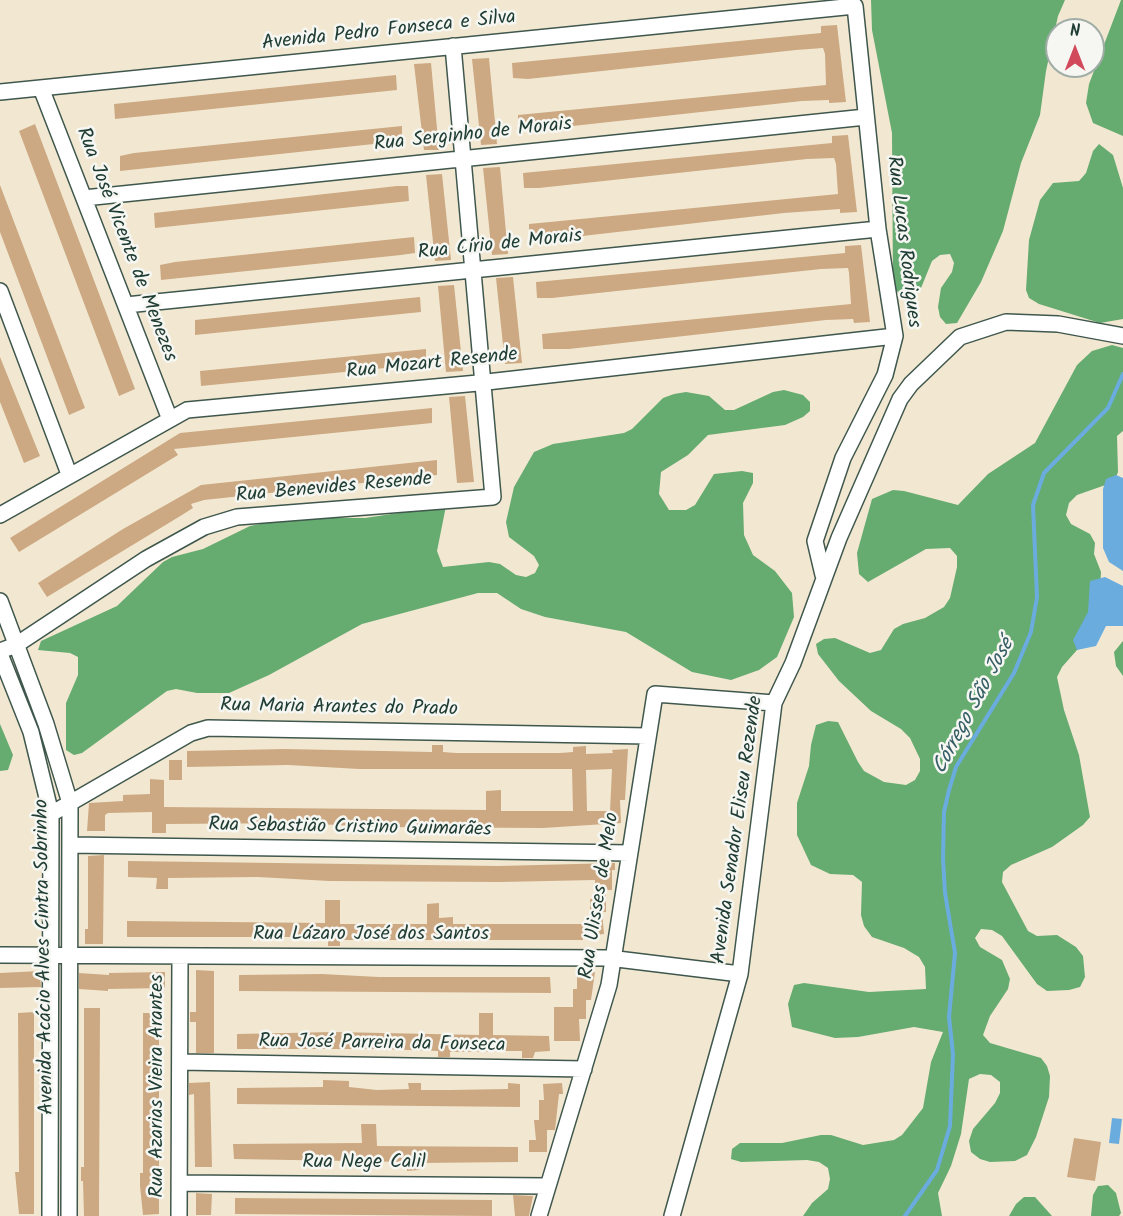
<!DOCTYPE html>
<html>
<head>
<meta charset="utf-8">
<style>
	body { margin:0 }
	#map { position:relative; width:1123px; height:1216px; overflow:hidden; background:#f2e8d2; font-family:Kalam,sans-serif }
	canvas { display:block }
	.north { position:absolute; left:1045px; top:18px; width:60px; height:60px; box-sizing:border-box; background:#f6f6f2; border:2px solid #a0aca6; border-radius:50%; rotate:0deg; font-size:16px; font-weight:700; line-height:24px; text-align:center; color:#1f3d34 }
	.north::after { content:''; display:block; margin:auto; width:21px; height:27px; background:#d1495b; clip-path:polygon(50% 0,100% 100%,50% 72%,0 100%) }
</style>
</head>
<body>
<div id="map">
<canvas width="1123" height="1216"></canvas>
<div class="north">N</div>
</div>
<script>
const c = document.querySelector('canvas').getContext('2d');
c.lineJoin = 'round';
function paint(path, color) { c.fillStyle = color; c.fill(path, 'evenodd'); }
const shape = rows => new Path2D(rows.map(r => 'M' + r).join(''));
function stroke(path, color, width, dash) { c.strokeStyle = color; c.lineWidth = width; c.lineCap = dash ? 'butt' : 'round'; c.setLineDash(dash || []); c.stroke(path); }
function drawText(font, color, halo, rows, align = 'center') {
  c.font = font + ' Kalam,sans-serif'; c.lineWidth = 5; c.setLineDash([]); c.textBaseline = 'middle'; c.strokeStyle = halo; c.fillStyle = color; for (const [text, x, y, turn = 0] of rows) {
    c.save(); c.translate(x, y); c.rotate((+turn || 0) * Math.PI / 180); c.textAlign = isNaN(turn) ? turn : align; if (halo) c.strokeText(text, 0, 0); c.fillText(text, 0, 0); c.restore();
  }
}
paint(shape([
	[871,0,1065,0,1058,16,1046,71,1040,115,1021,163,1003,231,981,282,957,323,946,324,940,317,938,307,941,288,952,272,954,263,950,254,940,255,932,261,921,288,910,296,900,294,893,287,892,133,872,30],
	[1121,0,1123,0,1123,136,1093,123,1086,103,1089,84],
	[1099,144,1113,155,1123,188,1123,319,1100,323,1039,304,1029,298,1026,290,1029,240,1040,200,1053,183,1079,181,1086,173,1093,151],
	[1112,345,1123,348,1123,431,1117,436,1118,472,1114,482,1077,495,1069,503,1066,515,1071,524,1090,534,1095,543,1094,554,1101,572,1099,608,1077,650,1062,667,1057,677,1064,710,1079,755,1090,817,1083,825,1052,847,1011,865,1003,872,1002,882,1028,931,1037,936,1057,935,1076,947,1083,956,1085,977,1080,987,1069,990,1047,991,1037,984,1002,936,992,930,981,929,975,938,980,947,1002,960,1010,979,1008,989,990,1016,983,1035,990,1043,1041,1058,1047,1066,1050,1076,1049,1097,1036,1137,1027,1155,1015,1161,990,1162,980,1159,971,1152,969,1141,973,1129,995,1103,1000,1093,1000,1082,991,1075,980,1074,969,1079,961,1134,951,1166,938,1193,942,1216,803,1216,812,1203,828,1189,830,1179,828,1168,819,1162,807,1160,741,1162,731,1159,732,1149,740,1143,782,1143,821,1135,831,1135,863,1145,894,1140,902,1135,923,1108,931,1062,943,1032,914,1027,858,1037,835,1038,792,1027,788,1004,794,985,804,983,869,992,926,989,925,967,919,957,904,948,872,937,864,926,861,915,862,882,853,875,830,874,811,865,797,835,797,803,809,766,811,745,816,725,828,721,838,722,858,762,864,771,884,782,906,785,915,780,920,771,920,759,910,738,901,729,871,711,839,681,818,654,816,644,824,639,835,638,870,653,881,650,894,629,903,624,925,618,944,607,950,598,957,567,957,556,950,548,926,549,868,582,859,574,857,553,872,499,893,490,904,491,958,505,988,474,1035,443,1077,365,1092,351],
	[784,390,803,395,810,402,810,411,803,417,785,425,708,435,688,455,661,472,659,494,669,510,686,510,695,505,714,474,742,471,753,473,753,483,743,503,744,535,753,555,775,571,792,593,794,617,777,657,759,670,731,680,692,672,626,632,545,617,521,609,497,593,478,593,362,624,269,675,229,693,197,693,176,689,167,691,82,753,74,755,66,750,66,703,78,675,78,657,70,653,38,650,41,641,117,606,163,562,172,557,203,549,250,526,270,522,300,518,365,518,405,512,426,506,446,506,437,551,443,567,489,562,500,564,516,575,526,577,535,573,539,565,534,556,509,537,506,522,514,487,534,452,553,444,624,433,632,429,663,398,674,394,686,392,709,396,725,410,734,410,773,392],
	[1123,641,1123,676,1116,666,1114,652],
	[0,724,13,755,8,770,0,771],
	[1108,1185,1116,1193,1121,1213,1119,1216,1091,1216,1093,1195,1098,1186],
	[1024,1197,1035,1197,1052,1216,1009,1216,1016,1204]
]), '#66ab70');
paint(shape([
	[1116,475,1123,478,1123,571,1109,562,1103,548,1103,489,1106,479],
	[1105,577,1123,586,1123,626,1106,626,1096,646,1077,650,1073,640,1088,612,1090,581],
	[1112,1118,1122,1119,1119,1144,1109,1143]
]), '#6bacdf');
stroke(shape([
	[905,1216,937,1170,950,1126,953,1054,949,1017,955,953,945,893,943,858,944,812,949,790,956,767,1014,673,1031,632,1037,597,1033,505,1044,473,1108,408,1123,374]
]), '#6bacdf', 4);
paint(shape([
	[837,25,846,102,829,103,829,100,802,101,545,129,518,130,518,115,826,85,825,54,823,48,796,50,528,79,513,78,512,63,821,33,821,26],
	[489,58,497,144,481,145,472,59],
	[431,63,439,150,424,150,414,64],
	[396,75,397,90,115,119,114,104],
	[35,124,135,389,119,396,19,131],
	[402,126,402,141,120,171,120,156,134,153],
	[848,135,857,212,840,213,840,209,784,213,556,239,529,239,529,224,838,194,836,164,834,158,807,159,539,188,524,188,523,173,832,143,832,136],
	[500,167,508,254,492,255,483,168],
	[442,174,451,260,435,261,426,175],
	[0,185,85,408,69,415,0,232],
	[397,186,408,186,409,201,155,228,154,213],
	[414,237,415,253,401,255,161,280,160,265,175,262],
	[861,245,870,322,854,323,853,319,826,320,569,349,543,349,542,334,851,304,849,273,848,268,821,269,552,298,537,298,536,282,845,253,845,246],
	[513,277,522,363,505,364,496,278],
	[454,285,463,371,446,372,438,286],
	[420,297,421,312,195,335,195,320],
	[426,349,426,364,201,386,200,371],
	[0,357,40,456,24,463,0,402],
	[465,396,474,482,457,483,449,397],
	[432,408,432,423,174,449,178,455,19,552,10,538,180,433],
	[437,460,437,475,204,500,191,504,193,508,182,515,47,597,38,583,123,529,201,485],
	[432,745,443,745,443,752,456,753,560,753,573,752,573,747,586,746,586,754,613,753,612,750,628,749,625,800,620,800,621,823,543,828,372,827,301,823,166,824,166,833,152,833,152,812,108,813,105,815,105,831,87,831,89,803,123,801,123,795,150,794,150,779,164,780,164,807,486,810,486,791,501,790,501,811,573,811,572,769,359,769,288,765,187,767,187,751,285,749,432,752],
	[612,769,610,811,587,811,586,770],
	[169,760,182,760,182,780,169,780],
	[104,855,103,944,85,944,85,929,88,929,88,856],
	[128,861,498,866,615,863,615,870,612,870,612,890,606,890,606,912,602,912,604,934,583,936,583,940,340,940,340,946,328,946,328,939,299,937,127,937,127,921,325,923,325,900,340,900,340,924,427,924,427,904,439,903,439,918,453,917,453,924,588,924,590,923,590,899,595,899,595,880,500,882,329,881,258,877,168,878,168,889,156,889,157,878,128,877],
	[196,970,214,971,214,1053,196,1053,196,1022,190,1022,190,1012,196,1012],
	[40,971,41,987,0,988,0,973],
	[165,972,165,988,108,989,108,991,79,989,79,973,109,975,109,973],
	[577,972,595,972,591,1000,586,1000,586,1019,579,1019,580,1041,554,1041,554,1007,573,1007,573,989,577,989],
	[322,974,379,977,550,977,551,993,239,991,239,975],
	[84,1008,100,1008,99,1216,84,1216,83,1181,81,1181,81,1167,84,1167],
	[34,1012,34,1214,19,1214,15,1172,19,1172,18,1013],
	[143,1013,159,1013,159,1214,143,1215,140,1186,140,1173,143,1173],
	[479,1013,493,1013,493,1035,549,1036,550,1051,535,1052,533,1058,522,1058,522,1051,509,1051,450,1052,450,1057,438,1057,438,1051,380,1049,237,1049,237,1034,335,1032,479,1035],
	[323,1080,349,1081,349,1087,377,1090,409,1089,408,1083,421,1083,421,1090,450,1090,508,1089,508,1083,520,1084,520,1107,237,1104,237,1088,323,1087],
	[210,1082,212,1167,195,1167,194,1094,189,1095,189,1083],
	[562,1083,563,1094,559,1094,555,1130,547,1130,547,1152,529,1152,529,1140,536,1140,534,1120,539,1120,539,1100,544,1100,543,1084],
	[361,1124,376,1124,377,1146,518,1147,518,1162,419,1163,419,1170,407,1171,407,1162,234,1159,233,1144,362,1143],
	[1074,1138,1101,1142,1095,1181,1067,1177],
	[196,1193,212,1194,211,1215,196,1215],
	[513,1195,533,1196,529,1216,515,1216],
	[235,1198,492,1200,492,1216,235,1214]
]), '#cca982');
const minor = shape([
	[41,88,169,417],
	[0,92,855,6,878,229,895,336,885,375,843,458,815,541,823,575],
	[84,198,866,117],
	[0,291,69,474],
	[126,305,878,229],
	[0,515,187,410,478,383,895,336],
	[0,601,46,724,70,803,69,1216],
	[0,651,16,645,146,559,204,527,237,517,493,497,453,46],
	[0,654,31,732,51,814,50,1216],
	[51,814,191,733,208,728,648,736],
	[70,845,630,853],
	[0,955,609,958,740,974],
	[180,1062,584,1069],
	[179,1183,548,1186],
	[179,1216,180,956],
	[539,1216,609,985,655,694,774,703],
	[672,1216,740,974,774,703,793,663,839,538,900,399,911,384,960,337,1006,322,1058,324,1123,336]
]);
stroke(minor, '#3f574c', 18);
stroke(minor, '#fff', 15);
drawText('20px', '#1f3d34', '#f6f6f2', [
	["Avenida Pedro Fonseca e Silva",389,32,-6],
	["Rua Serginho de Morais",473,136,-6],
	["Rua Lucas Rodrigues",902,242,83],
	["Rua José Vicente de Menezes",125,245,69],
	["Rua Círio de Morais",500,246,-6],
	["Rua Mozart Resende",432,365,-6],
	["Rua Benevides Resende",334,489,-5],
	["Rua Maria Arantes do Prado",339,709,1],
	["Rua Sebastião Cristino Guimarães",350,829,1],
	["Avenida Senador Eliseu Rezende",739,830,-82],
	["Rua Ulisses de Melo",601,896,-81],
	["Rua Lázaro José dos Santos",371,936],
	["Avenida Acácio Alves Cintra Sobrinho",46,957,-91],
	["Rua José Parreira da Fonseca",382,1045,1],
	["Rua Azarias Vieira Arantes",159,1086,-90],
	["Rua Nege Calil",364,1164]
]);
drawText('italic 21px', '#365e67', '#f6f6f2', [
	["Córrego São José",975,707,-62]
]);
</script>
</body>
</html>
